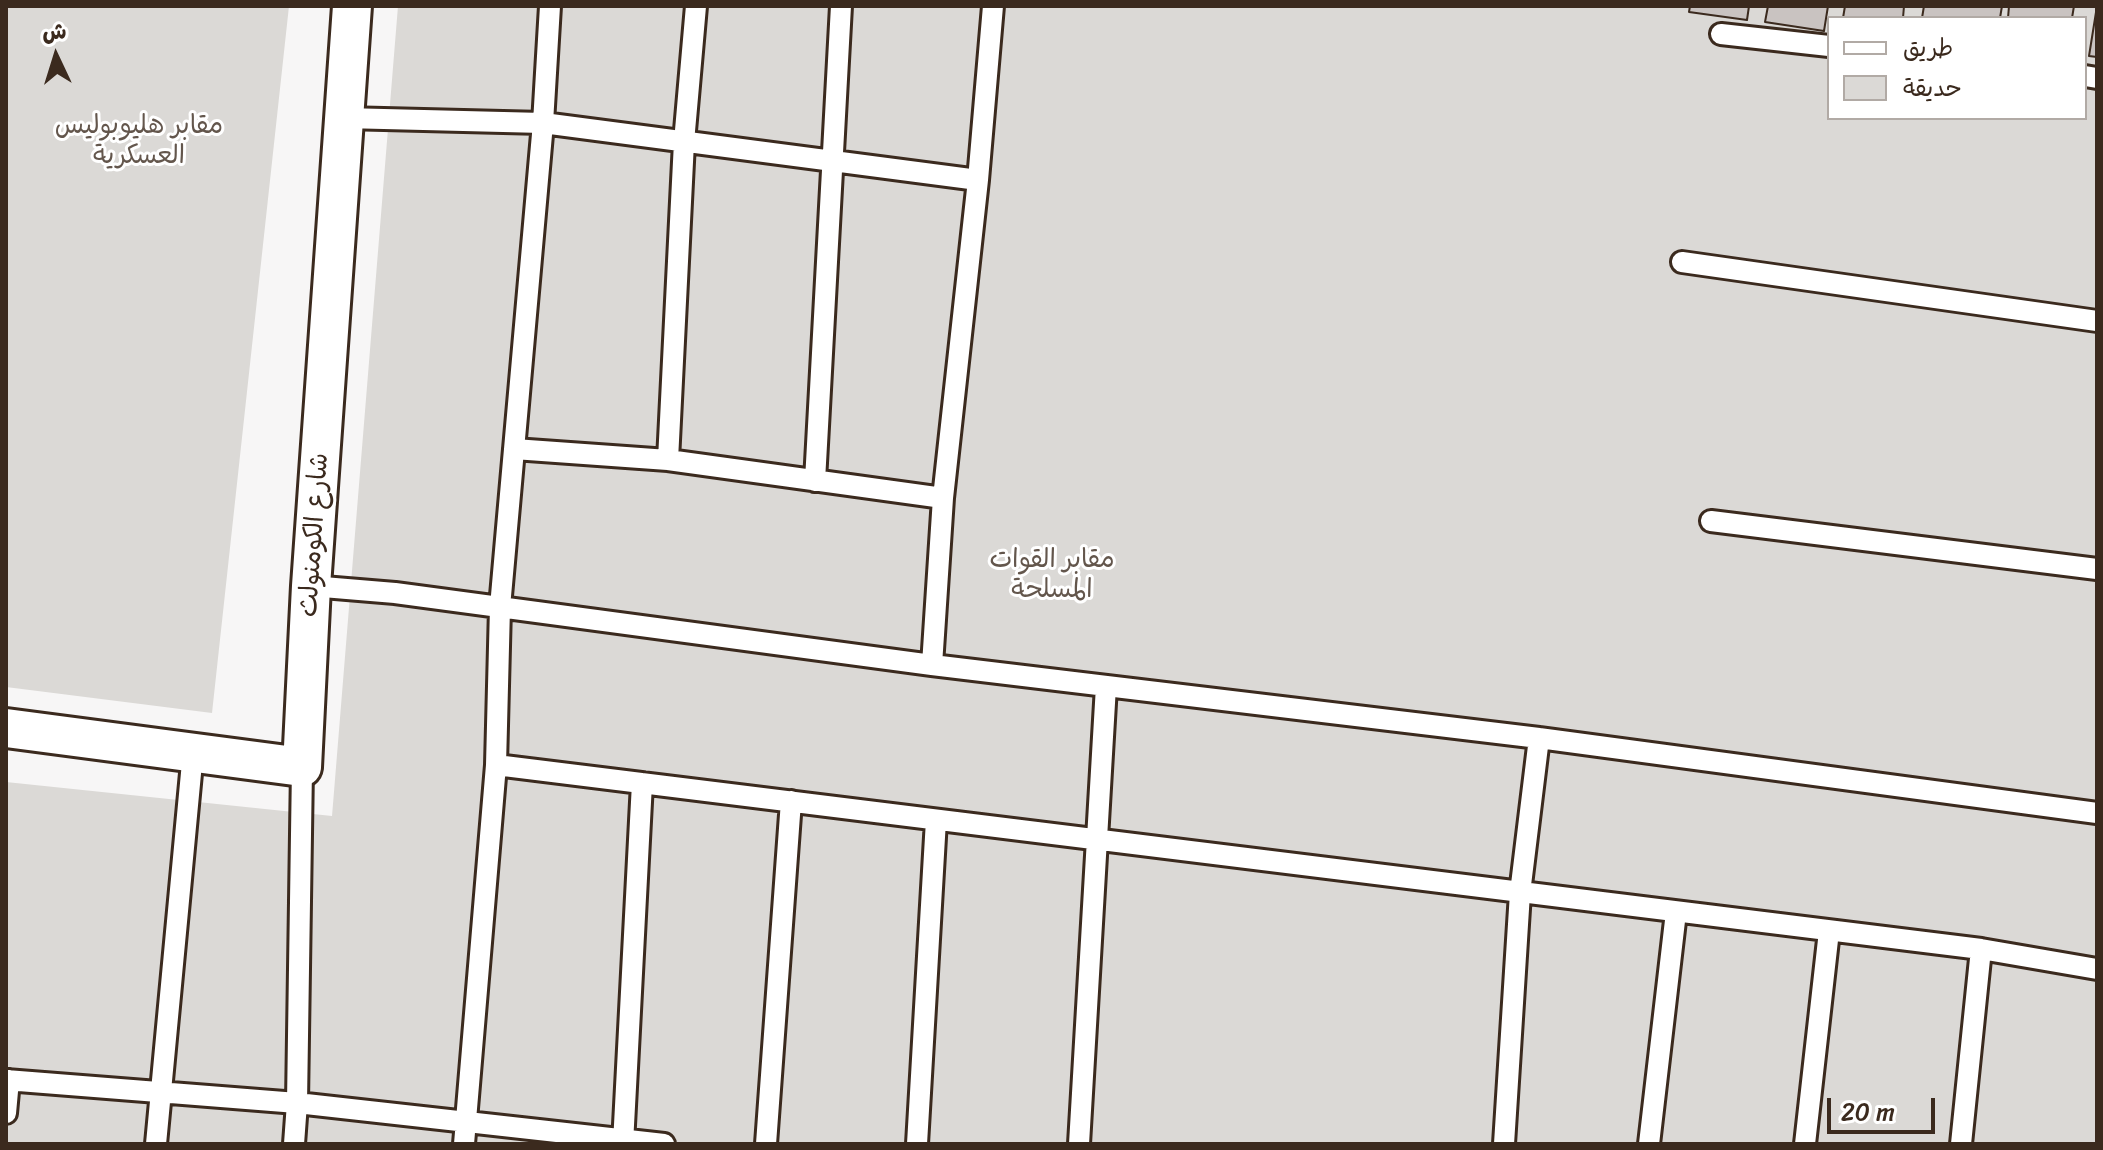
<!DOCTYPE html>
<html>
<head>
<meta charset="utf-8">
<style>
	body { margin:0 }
	#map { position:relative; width:2103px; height:1150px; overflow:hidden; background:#f7f6f6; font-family:Sriracha,"Playpen Sans Arabic",sans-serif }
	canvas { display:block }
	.frame { position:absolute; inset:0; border:8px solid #3b2a1e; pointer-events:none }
	.legend { position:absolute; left:1827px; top:16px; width:260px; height:104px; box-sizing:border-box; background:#fff; border:2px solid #b1aaa5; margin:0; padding:10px 14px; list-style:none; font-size:24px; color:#3b2a1e }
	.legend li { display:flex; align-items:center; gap:16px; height:40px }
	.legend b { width:40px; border:2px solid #b1aaa5 }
	.north { position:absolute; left:16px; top:16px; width:80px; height:80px; -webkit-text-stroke:6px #fff; paint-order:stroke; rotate:356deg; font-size:22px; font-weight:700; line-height:32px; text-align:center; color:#3b2a1e }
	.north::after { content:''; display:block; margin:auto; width:28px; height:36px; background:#3b2a1e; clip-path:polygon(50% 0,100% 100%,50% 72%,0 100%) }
	.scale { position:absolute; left:1827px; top:1098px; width:108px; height:36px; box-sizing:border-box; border:4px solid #3b2a1e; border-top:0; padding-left:10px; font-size:24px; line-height:28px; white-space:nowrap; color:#3b2a1e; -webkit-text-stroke:6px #fff; paint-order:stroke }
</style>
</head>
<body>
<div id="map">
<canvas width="2103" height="1150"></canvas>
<div class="frame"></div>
<ul class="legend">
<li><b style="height:10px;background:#fff"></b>طريق</li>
<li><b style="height:22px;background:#dbd9d6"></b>حديقة</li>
</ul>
<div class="north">ش</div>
<div class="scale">20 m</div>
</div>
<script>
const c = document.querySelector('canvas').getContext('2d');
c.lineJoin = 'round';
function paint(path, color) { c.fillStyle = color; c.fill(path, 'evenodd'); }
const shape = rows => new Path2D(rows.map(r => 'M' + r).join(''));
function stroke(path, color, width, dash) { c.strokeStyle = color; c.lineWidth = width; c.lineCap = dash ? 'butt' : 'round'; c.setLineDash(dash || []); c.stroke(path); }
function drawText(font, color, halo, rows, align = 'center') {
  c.font = font + ' Sriracha,"Playpen Sans Arabic",sans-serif'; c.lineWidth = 6; c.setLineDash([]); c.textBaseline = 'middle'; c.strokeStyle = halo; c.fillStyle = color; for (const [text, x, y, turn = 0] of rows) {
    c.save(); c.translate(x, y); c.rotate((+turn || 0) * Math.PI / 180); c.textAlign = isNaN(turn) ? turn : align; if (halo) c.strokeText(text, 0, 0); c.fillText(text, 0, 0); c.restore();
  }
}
paint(shape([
	[6,6,289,6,212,713,6,687],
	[398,6,2097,6,2097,1144,6,1144,6,782,332,816],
	[1829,18,2085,18,2085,118,1829,118]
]), '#dbd9d6');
const building = shape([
	[1690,6,1749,6,1747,20,1689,12,1690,6],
	[1768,6,1828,6,1824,31,1765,22,1768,6],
	[1845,6,1904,6,1903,18,1843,18,1845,6],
	[1924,6,2002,6,2000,18,1922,18,1924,6],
	[2009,6,2074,6,2072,18,2008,18,2009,6],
	[2097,6,2097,57,2089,56,2097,6]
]);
paint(building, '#c9c3c1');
stroke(building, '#3b2a1e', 2);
const lane = shape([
	[1721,34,1829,46],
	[2085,76,2097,78],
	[344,118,543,123,978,180],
	[1682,262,2097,321],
	[514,449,668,460,943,498],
	[668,460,684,142,696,6],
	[815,481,841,6],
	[1711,521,2097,569],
	[311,586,395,593,932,665,1539,738,2097,813],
	[932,665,943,498,978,180,993,6],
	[496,765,1981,949],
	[6,1080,297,1103,664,1144],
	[6,1113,9,1080],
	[156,1144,193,752],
	[294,1144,297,1103,302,767],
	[464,1144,496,765,500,607,543,123,550,6],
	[623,1144,642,783],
	[766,1144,791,801],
	[917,1144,936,820],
	[1079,1144,1106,686],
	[1504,1144,1520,893,1539,738],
	[1649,1144,1676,912],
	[1805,1144,1829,931],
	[1961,1144,1981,949,2097,969]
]);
const street = shape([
	[6,728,302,767,311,586,352,6]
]);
stroke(lane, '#3b2a1e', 26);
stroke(street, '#3b2a1e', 44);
stroke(lane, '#fff', 20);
stroke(street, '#fff', 38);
drawText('26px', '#63564c', '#fff', [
	["مقابر هليوبوليس",139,126],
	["العسكرية",139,156],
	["مقابر القوات",1052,560],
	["المسلحة",1052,590]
]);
drawText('26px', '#3b2a1e', '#fff', [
	["شارع الكومنولث",315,535,-86]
]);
</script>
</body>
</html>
